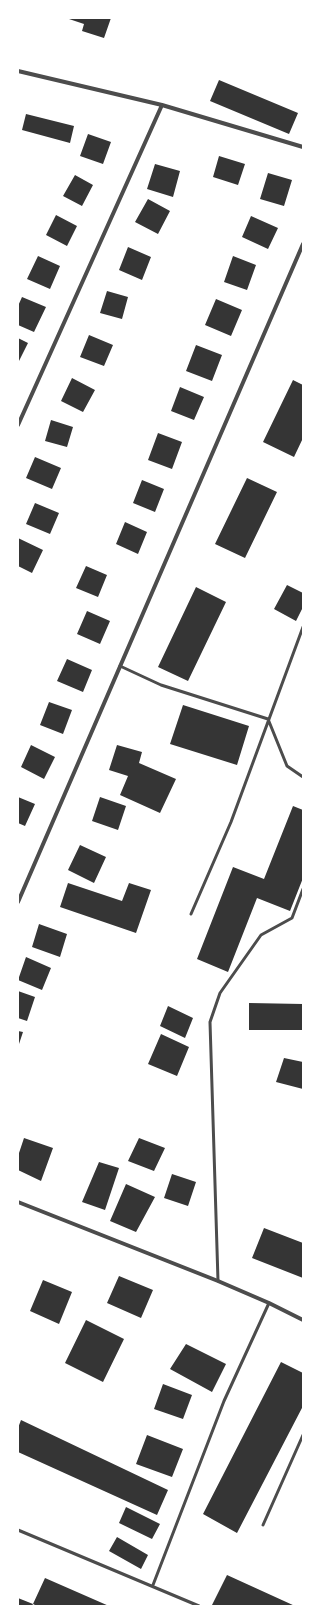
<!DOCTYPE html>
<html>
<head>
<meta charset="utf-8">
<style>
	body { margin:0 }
	#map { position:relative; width:321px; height:1624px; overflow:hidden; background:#fff; font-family:"IBM Plex Sans",sans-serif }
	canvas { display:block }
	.frame { position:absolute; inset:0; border:19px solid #fff; pointer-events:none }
</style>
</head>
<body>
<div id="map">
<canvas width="321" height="1624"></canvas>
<div class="frame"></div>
</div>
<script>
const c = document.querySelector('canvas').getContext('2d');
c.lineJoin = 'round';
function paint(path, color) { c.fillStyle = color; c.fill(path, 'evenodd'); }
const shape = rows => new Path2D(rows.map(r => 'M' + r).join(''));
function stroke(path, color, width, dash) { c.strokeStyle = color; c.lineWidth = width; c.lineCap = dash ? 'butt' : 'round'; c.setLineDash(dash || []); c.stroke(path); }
paint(shape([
	[66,18,111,18,104,38,82,31,84,24],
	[219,80,298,113,289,134,210,101],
	[26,114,74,126,70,143,22,130],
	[88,134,111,142,103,164,80,156],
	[219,156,245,164,238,185,213,177],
	[155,164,180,171,173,197,147,189],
	[268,173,292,180,284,206,260,199],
	[75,175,93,185,82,206,63,196],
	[148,199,170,211,158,234,135,222],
	[56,215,77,226,67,246,46,235],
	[251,216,278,228,268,249,242,237],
	[128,247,151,257,142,280,119,270],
	[38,256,60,266,50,289,27,279],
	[233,256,256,265,247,290,224,282],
	[107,291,128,297,122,319,100,313],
	[22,297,46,307,34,332,18,325,18,306],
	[216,299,242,310,231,336,205,325],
	[89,335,113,345,104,366,80,357],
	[18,338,28,343,18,363],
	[196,345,222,355,212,381,186,371],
	[72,378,95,390,83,412,61,401],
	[293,380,303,385,303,438,294,457,263,442],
	[180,387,204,397,194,420,171,411],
	[51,420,73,427,67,447,45,441],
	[158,433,182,442,172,469,148,460],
	[35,457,61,468,52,489,26,478],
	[247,478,277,492,245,558,215,544],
	[142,480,164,489,155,512,133,503],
	[35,503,59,513,50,534,26,524],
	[125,522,147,532,138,554,116,544],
	[18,538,43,550,32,573,18,566],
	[86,566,107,575,98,597,76,588],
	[287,585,303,593,303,607,296,621,274,609],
	[196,587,226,602,188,681,158,667],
	[87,611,110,621,100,644,77,634],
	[67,659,92,670,83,692,57,681],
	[49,702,72,710,63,734,40,725],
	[183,705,249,726,237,765,170,744],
	[31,745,55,757,44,779,21,767],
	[117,745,142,752,139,763,176,779,160,813,120,795,128,776,109,770],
	[18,797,35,804,25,826,18,823],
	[100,797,126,806,118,830,92,821],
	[293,806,303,810,303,878,290,911,257,898,228,972,197,959,233,867,264,879],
	[80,845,106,857,94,883,68,870],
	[68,883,122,901,129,883,151,890,136,933,60,907],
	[39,924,67,934,60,957,32,947],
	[26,957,51,968,42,990,18,980],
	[18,991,35,997,27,1021,18,1018],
	[249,1003,303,1004,303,1030,249,1030],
	[168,1006,193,1018,185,1038,160,1026],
	[18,1031,23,1032,18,1047],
	[161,1034,189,1047,177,1076,148,1064],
	[284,1058,303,1062,303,1089,276,1082],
	[24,1138,53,1148,41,1181,18,1170,18,1156],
	[139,1138,165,1148,154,1171,128,1161],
	[99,1162,119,1168,105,1210,82,1202],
	[172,1174,196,1182,188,1206,164,1198],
	[126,1184,155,1197,136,1232,110,1221],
	[264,1228,303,1243,303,1278,252,1258],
	[119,1276,153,1290,141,1318,107,1303],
	[43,1280,72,1292,59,1324,30,1311],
	[86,1320,124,1339,103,1382,65,1363],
	[186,1344,226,1364,212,1392,170,1369],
	[281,1362,303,1373,303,1406,237,1533,203,1514],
	[163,1384,192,1395,183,1419,154,1409],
	[21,1420,168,1490,157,1515,18,1452,18,1428],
	[147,1435,183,1449,172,1477,136,1464],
	[126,1507,160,1524,152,1539,119,1523],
	[117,1537,148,1555,141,1569,109,1551],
	[227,1575,295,1606,212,1605],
	[45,1578,109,1606,37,1606,33,1604],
	[18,1598,33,1604,32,1606,18,1606]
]), '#353535');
stroke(shape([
	[120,666,161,685,268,719,287,766,303,777],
	[191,914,231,822,303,627],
	[218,1281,210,1022,220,993,261,935,292,918,303,889],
	[263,1525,303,1435],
	[18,1530,199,1606],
	[153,1585,224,1401,269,1303]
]), '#4c4c4c', 3);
stroke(shape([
	[18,71,162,105,303,147],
	[18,425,162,105],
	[18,902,303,244],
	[18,1202,218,1281,269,1303,303,1320]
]), '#4c4c4c', 4);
</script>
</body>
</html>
